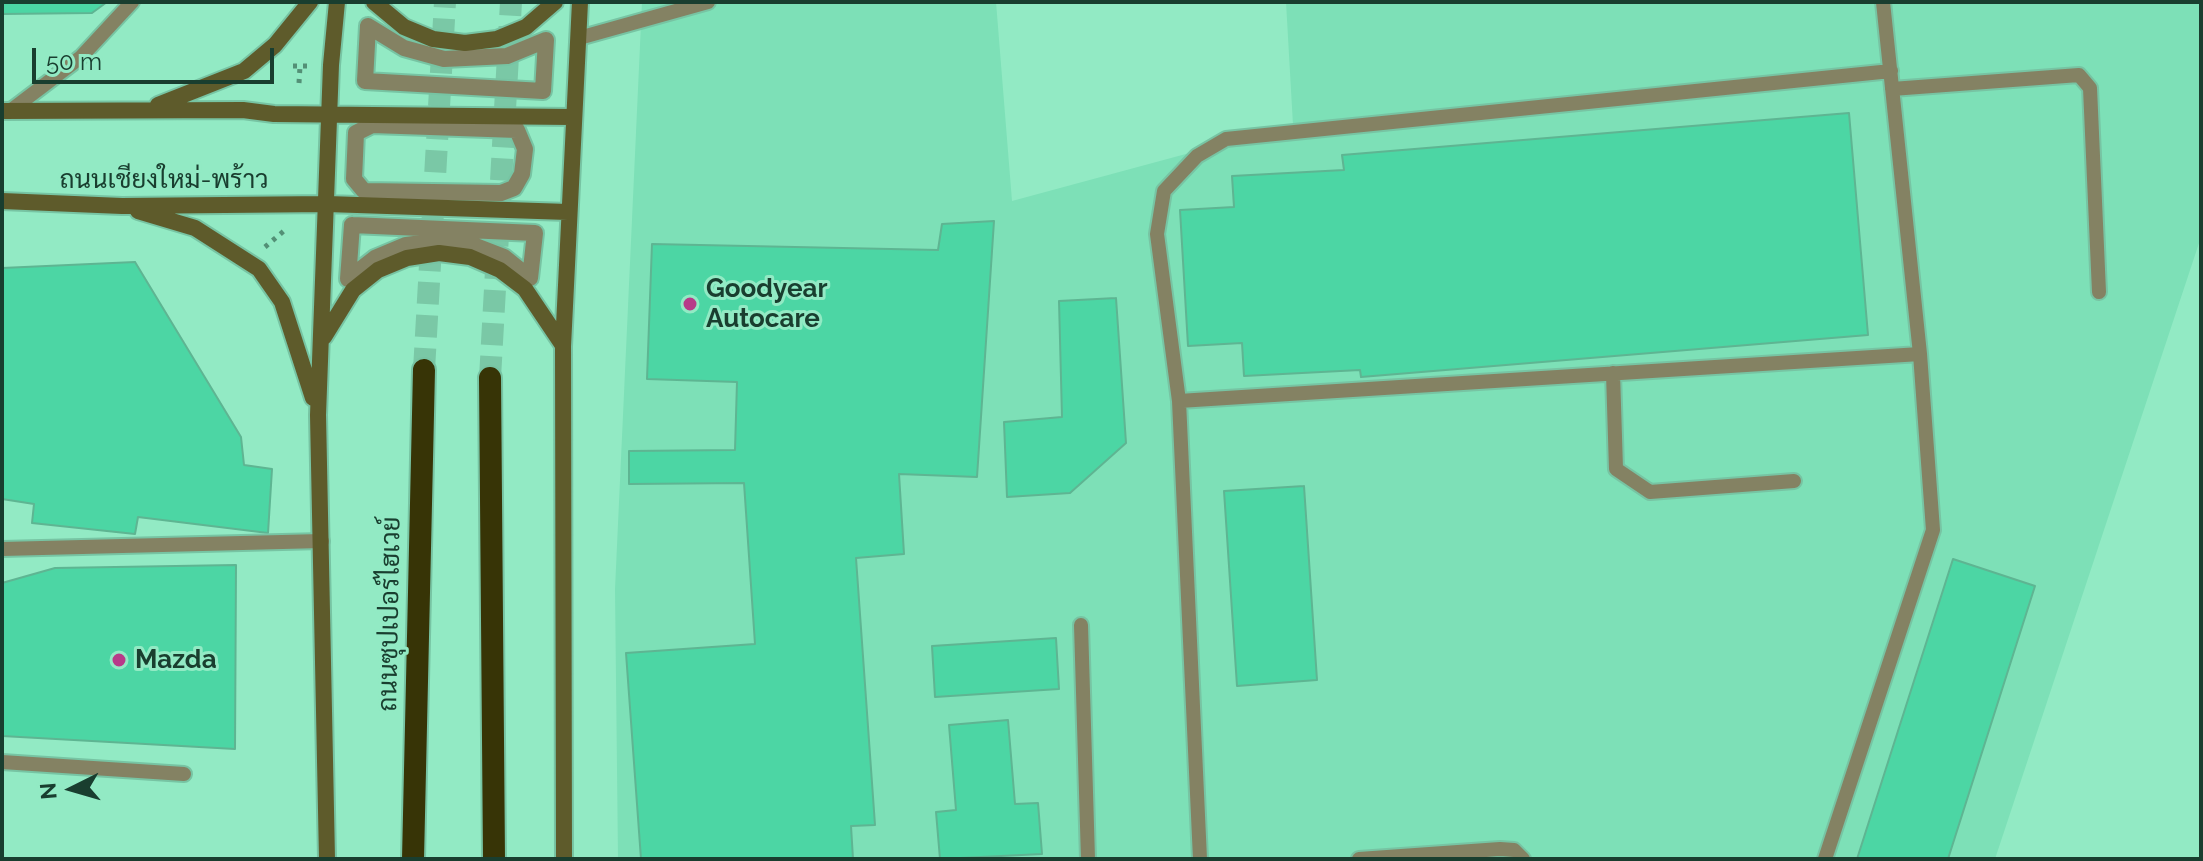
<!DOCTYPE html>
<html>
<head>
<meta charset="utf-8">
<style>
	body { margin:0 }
	#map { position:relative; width:2203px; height:861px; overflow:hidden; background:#92eac4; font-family:Raleway,sans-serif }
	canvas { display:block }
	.frame { position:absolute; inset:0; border:4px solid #193e2f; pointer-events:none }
	.north { position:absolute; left:32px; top:749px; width:80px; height:80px; -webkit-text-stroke:6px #92eac4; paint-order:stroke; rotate:265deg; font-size:22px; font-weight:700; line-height:32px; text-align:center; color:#193e2f }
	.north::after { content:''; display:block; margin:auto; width:28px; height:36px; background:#193e2f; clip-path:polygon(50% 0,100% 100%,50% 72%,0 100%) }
	.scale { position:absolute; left:32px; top:48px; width:242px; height:36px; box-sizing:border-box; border:4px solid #193e2f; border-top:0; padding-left:10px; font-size:24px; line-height:28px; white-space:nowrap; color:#193e2f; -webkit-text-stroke:6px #92eac4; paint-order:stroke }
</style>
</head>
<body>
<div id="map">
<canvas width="2203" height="861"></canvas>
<div class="frame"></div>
<div class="north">N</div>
<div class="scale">50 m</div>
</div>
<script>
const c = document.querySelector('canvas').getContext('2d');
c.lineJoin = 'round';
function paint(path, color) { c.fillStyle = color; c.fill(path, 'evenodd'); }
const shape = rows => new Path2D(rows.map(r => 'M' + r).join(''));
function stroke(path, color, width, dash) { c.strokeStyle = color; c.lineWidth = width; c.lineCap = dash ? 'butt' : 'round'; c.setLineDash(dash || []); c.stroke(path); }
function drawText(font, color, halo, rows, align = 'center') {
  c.font = font + ' Raleway,Sarabun,sans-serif'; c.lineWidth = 6; c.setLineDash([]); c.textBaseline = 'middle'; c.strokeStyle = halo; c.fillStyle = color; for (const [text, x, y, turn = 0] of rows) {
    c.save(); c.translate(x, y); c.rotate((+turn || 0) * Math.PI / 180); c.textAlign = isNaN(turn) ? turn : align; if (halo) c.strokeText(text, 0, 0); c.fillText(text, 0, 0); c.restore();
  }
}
paint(shape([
	[642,2,996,2,1012,201,1293,125,1286,2,2201,2,2201,237,1995,859,618,859,615,589]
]), '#7de0b7');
const building = shape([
	[2,2,107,2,92,13,2,14,2,2],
	[1849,113,1868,335,1361,377,1360,370,1244,376,1242,343,1188,346,1180,210,1234,207,1232,176,1344,170,1342,155,1849,113],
	[994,221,977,477,899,474,904,554,856,558,875,825,851,826,853,859,641,859,626,653,755,644,744,483,629,484,629,451,735,450,737,382,647,379,652,244,938,250,942,224,994,221],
	[135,262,241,437,244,465,272,469,268,533,138,517,135,534,32,523,34,504,2,499,2,268,135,262],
	[1116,298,1126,443,1070,493,1007,497,1004,422,1062,417,1059,301,1116,298],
	[1304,486,1317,680,1237,686,1224,491,1304,486],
	[1953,559,2035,586,1948,859,1857,859,1953,559],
	[236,565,235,749,2,736,2,583,55,568,236,565],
	[1056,638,1059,689,935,697,932,646,1056,638],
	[1008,720,1015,804,1038,803,1042,854,940,859,936,812,956,810,949,725,1008,720]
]);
paint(building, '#4cd6a4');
stroke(building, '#5eb592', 2);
stroke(shape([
	[424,370,445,2],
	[490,378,511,2]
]), '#7ac8a6', 22, [22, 11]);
const service = shape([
	[579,38,708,2],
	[1892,89,2079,75,2090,88,2099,292],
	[10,111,81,57,132,2],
	[1613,373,1616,469,1650,492,1794,481],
	[1179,401,1157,234,1164,191,1197,156,1226,139,1891,71],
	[2,549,322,541],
	[1081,625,1088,859],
	[2,762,184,774],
	[1200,859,1179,401,1920,354],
	[1359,859,1500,849,1514,850,1523,859],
	[1825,859,1933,530,1920,354,1883,2]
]);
const pedestrian = shape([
	[368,26,404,48,444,59,507,56,546,40,543,91,365,81,368,26],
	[372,125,517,130,525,149,522,174,514,188,501,193,364,191,354,179,356,133,372,125],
	[352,225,535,233,530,278,504,257,473,245,439,241,406,245,375,258,348,279,352,225]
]);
const secondary = shape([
	[374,2,404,27,433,39,465,43,497,39,526,27,555,2],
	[158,105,244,71,275,45,310,2],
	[2,111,243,110,274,114,572,117],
	[2,201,122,206,327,204,568,212],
	[138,211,195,228,259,269,282,302,313,398],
	[324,337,353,290,378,270,407,258,439,253,470,257,500,270,525,289,562,344],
	[327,859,318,415,331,65,337,2],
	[564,859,563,346,580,2]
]);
const trunk = shape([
	[490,378,494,859],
	[413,859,424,370]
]);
stroke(service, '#77c4a3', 18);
stroke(pedestrian, '#77c4a3', 20);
stroke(secondary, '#77c4a3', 20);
stroke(trunk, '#77c4a3', 26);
stroke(shape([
	[293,66,311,66],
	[299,83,300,66],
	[265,247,285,230]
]), '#539076', 5, [4, 6]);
stroke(service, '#848263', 14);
stroke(pedestrian, '#848263', 16);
stroke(secondary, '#5e5b2b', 16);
stroke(trunk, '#373406', 22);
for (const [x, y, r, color] of [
	[690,304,8,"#b73a89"],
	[119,660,8,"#b73a89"]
]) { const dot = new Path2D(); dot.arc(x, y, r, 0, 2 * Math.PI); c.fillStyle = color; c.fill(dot); stroke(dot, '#92eac4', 3); }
drawText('26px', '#193e2f', '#92eac4', [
	["ถนนเชียงใหม่-พร้าว",164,180],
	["ถนนซุปเปอร์ไฮเวย์",390,614,-89]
]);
drawText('bold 26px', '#193e2f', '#92eac4', [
	["Goodyear",706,289],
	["Autocare",706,319],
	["Mazda",135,660]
], 'left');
</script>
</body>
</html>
